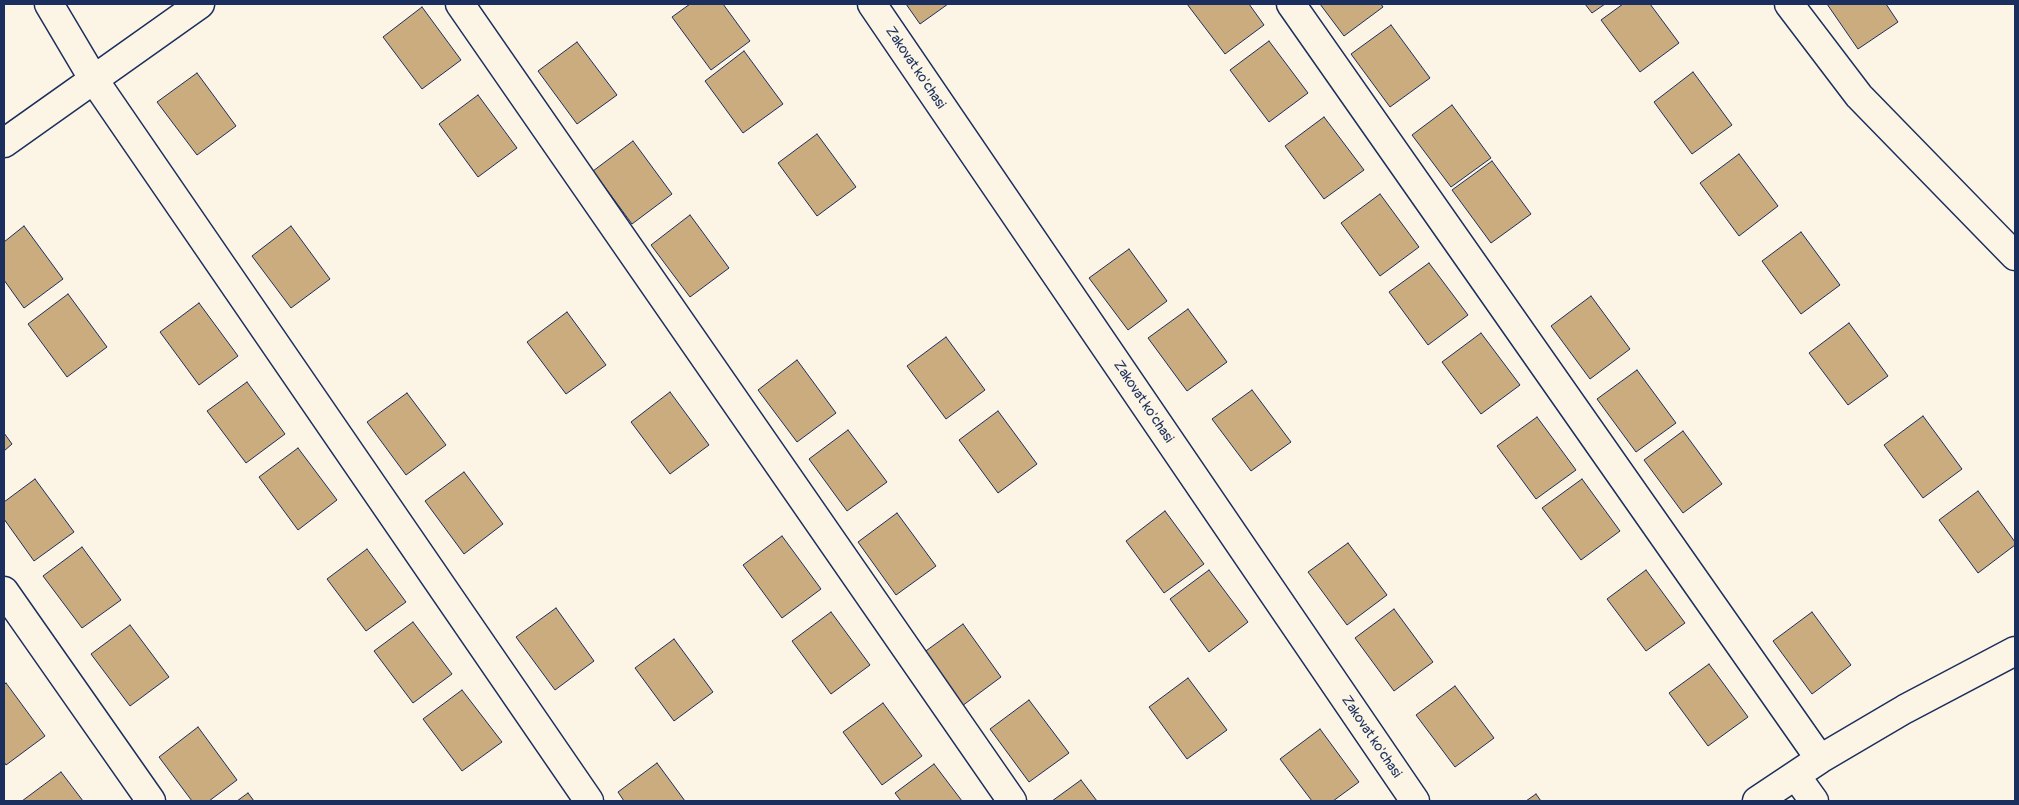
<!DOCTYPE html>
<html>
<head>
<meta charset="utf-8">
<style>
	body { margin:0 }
	#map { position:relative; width:2019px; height:805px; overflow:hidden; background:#fcf5e5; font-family:Pangolin,sans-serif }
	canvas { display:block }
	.frame { position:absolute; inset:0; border:5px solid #1b2f5e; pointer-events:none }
</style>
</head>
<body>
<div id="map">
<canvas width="2019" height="805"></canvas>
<div class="frame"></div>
</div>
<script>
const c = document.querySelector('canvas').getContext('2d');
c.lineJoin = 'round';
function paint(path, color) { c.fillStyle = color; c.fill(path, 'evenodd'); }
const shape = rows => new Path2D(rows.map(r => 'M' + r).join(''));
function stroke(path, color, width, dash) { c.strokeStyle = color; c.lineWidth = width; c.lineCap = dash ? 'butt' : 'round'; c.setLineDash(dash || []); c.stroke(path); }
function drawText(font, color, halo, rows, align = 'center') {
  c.font = font + ' Pangolin,sans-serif'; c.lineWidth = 5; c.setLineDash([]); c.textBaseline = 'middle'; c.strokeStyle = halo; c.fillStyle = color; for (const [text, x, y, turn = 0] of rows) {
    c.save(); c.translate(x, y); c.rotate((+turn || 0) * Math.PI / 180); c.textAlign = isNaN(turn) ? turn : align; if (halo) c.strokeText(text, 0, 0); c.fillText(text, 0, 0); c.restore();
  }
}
const building = shape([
	[690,4,723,4,750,41,711,70,672,17,690,4],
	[906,4,948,4,920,24,906,4],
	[1187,4,1249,4,1264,25,1225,54,1187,4],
	[1320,4,1381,4,1383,7,1344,36,1320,4],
	[1585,4,1605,4,1592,13,1585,4],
	[1623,4,1650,4,1679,43,1640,72,1601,20,1623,4],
	[1827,4,1886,4,1898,22,1858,49,1827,4],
	[422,7,461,60,422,89,383,37,422,7],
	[1391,25,1430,78,1390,107,1351,54,1391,25],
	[1269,41,1308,93,1269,122,1230,70,1269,41],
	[577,42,617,95,577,124,538,71,577,42],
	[744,51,783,104,743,133,705,81,744,51],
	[1693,72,1732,125,1692,154,1654,102,1693,72],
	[197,73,236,126,197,155,157,102,197,73],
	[478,95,517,148,478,177,439,124,478,95],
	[1452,105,1491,158,1451,187,1412,135,1452,105],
	[1324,117,1364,170,1324,199,1285,146,1324,117],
	[817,134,856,187,817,216,778,163,817,134],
	[633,141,672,194,632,224,593,171,633,141],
	[1739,154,1778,206,1739,236,1700,183,1739,154],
	[1492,161,1531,214,1491,243,1452,190,1492,161],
	[1380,194,1419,247,1380,276,1341,223,1380,194],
	[690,215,729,268,690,297,651,245,690,215],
	[24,226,63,279,24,308,4,280,4,242,24,226],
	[291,226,330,279,291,308,252,256,291,226],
	[1801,232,1840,285,1801,314,1762,261,1801,232],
	[1129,249,1167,301,1128,330,1089,278,1129,249],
	[1429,263,1468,315,1428,345,1389,292,1429,263],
	[68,294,107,347,67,377,28,324,68,294],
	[1591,296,1630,349,1590,379,1551,326,1591,296],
	[199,303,238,356,199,385,160,332,199,303],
	[1188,309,1227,362,1187,391,1148,338,1188,309],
	[567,312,606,365,566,394,527,342,567,312],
	[1849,323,1888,376,1848,405,1809,353,1849,323],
	[1481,333,1520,385,1481,414,1442,362,1481,333],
	[946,337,985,390,946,419,907,366,946,337],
	[797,360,836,413,797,442,758,390,797,360],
	[1637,370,1676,423,1636,452,1597,399,1637,370],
	[247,382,285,434,246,463,207,411,247,382],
	[1252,390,1291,442,1251,471,1212,419,1252,390],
	[670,392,709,445,670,474,631,422,670,392],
	[407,393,446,445,406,475,367,422,407,393],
	[998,411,1037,464,998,493,959,440,998,411],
	[1923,416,1962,469,1923,498,1884,445,1923,416],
	[1537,417,1576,470,1536,499,1497,446,1537,417],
	[848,430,887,482,847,511,809,459,848,430],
	[1683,431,1722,484,1683,513,1644,460,1683,431],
	[4,433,12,444,4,451,4,433],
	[298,448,337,500,298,530,259,477,298,448],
	[464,472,503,524,464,554,425,501,464,472],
	[35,479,74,532,34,561,4,519,4,502,35,479],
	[1582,479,1620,531,1581,560,1542,508,1582,479],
	[1978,491,2015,542,2015,545,1978,573,1939,520,1978,491],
	[1165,511,1204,564,1164,593,1126,541,1165,511],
	[897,513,936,566,896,595,858,542,897,513],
	[782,536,821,589,782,618,743,565,782,536],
	[1348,543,1387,595,1347,625,1308,572,1348,543],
	[82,547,121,600,82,628,43,576,82,547],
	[367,549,406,602,366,631,327,579,367,549],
	[1209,570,1248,622,1209,652,1170,599,1209,570],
	[1646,570,1685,623,1646,651,1607,599,1646,570],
	[556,608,594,661,555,690,516,637,556,608],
	[1394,609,1433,662,1394,691,1355,638,1394,609],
	[831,612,870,665,831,694,792,641,831,612],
	[1812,612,1851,665,1812,694,1773,641,1812,612],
	[413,622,452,674,413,703,374,651,413,622],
	[963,624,1001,677,962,706,923,653,963,624],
	[130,625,169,677,130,706,91,654,130,625],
	[674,639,713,692,674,721,635,668,674,639],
	[1709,664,1748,717,1708,746,1669,693,1709,664],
	[1188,678,1227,730,1187,759,1149,707,1188,678],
	[6,683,45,736,6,765,4,762,4,685,6,683],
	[1455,686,1494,738,1455,767,1416,715,1455,686],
	[462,690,502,742,462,771,423,719,462,690],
	[1029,700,1069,753,1029,782,990,729,1029,700],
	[883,703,922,756,882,785,843,732,883,703],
	[198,727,237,780,209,801,192,801,159,757,198,727],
	[1320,729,1359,782,1333,801,1312,801,1280,759,1320,729],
	[657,763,685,801,624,801,618,792,657,763],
	[934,764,962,801,901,801,895,793,934,764],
	[61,772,83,801,22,801,61,772],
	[1081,780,1097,801,1052,801,1081,780],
	[248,793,254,801,237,801,248,793],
	[1536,794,1541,801,1526,801,1536,794]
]);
paint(building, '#cbac7f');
stroke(building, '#1b2f5e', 1);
const minor = shape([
	[49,4,94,80,589,801],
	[460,4,1012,801],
	[872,4,1415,801],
	[1291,4,1820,759],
	[1789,4,1859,96,2015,256],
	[4,143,200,4],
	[4,591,151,801],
	[1796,776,1814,801],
	[1757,801,1820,759,1905,709,2015,651]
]);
stroke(minor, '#1b2f5e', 31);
stroke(minor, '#fcf5e5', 28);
drawText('14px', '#1b2f5e', '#fcf5e5', [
	["Zakovat ko'chasi",915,68,56],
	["Zakovat ko'chasi",1143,402,56],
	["Zakovat ko'chasi",1371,737,56]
]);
</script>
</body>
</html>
